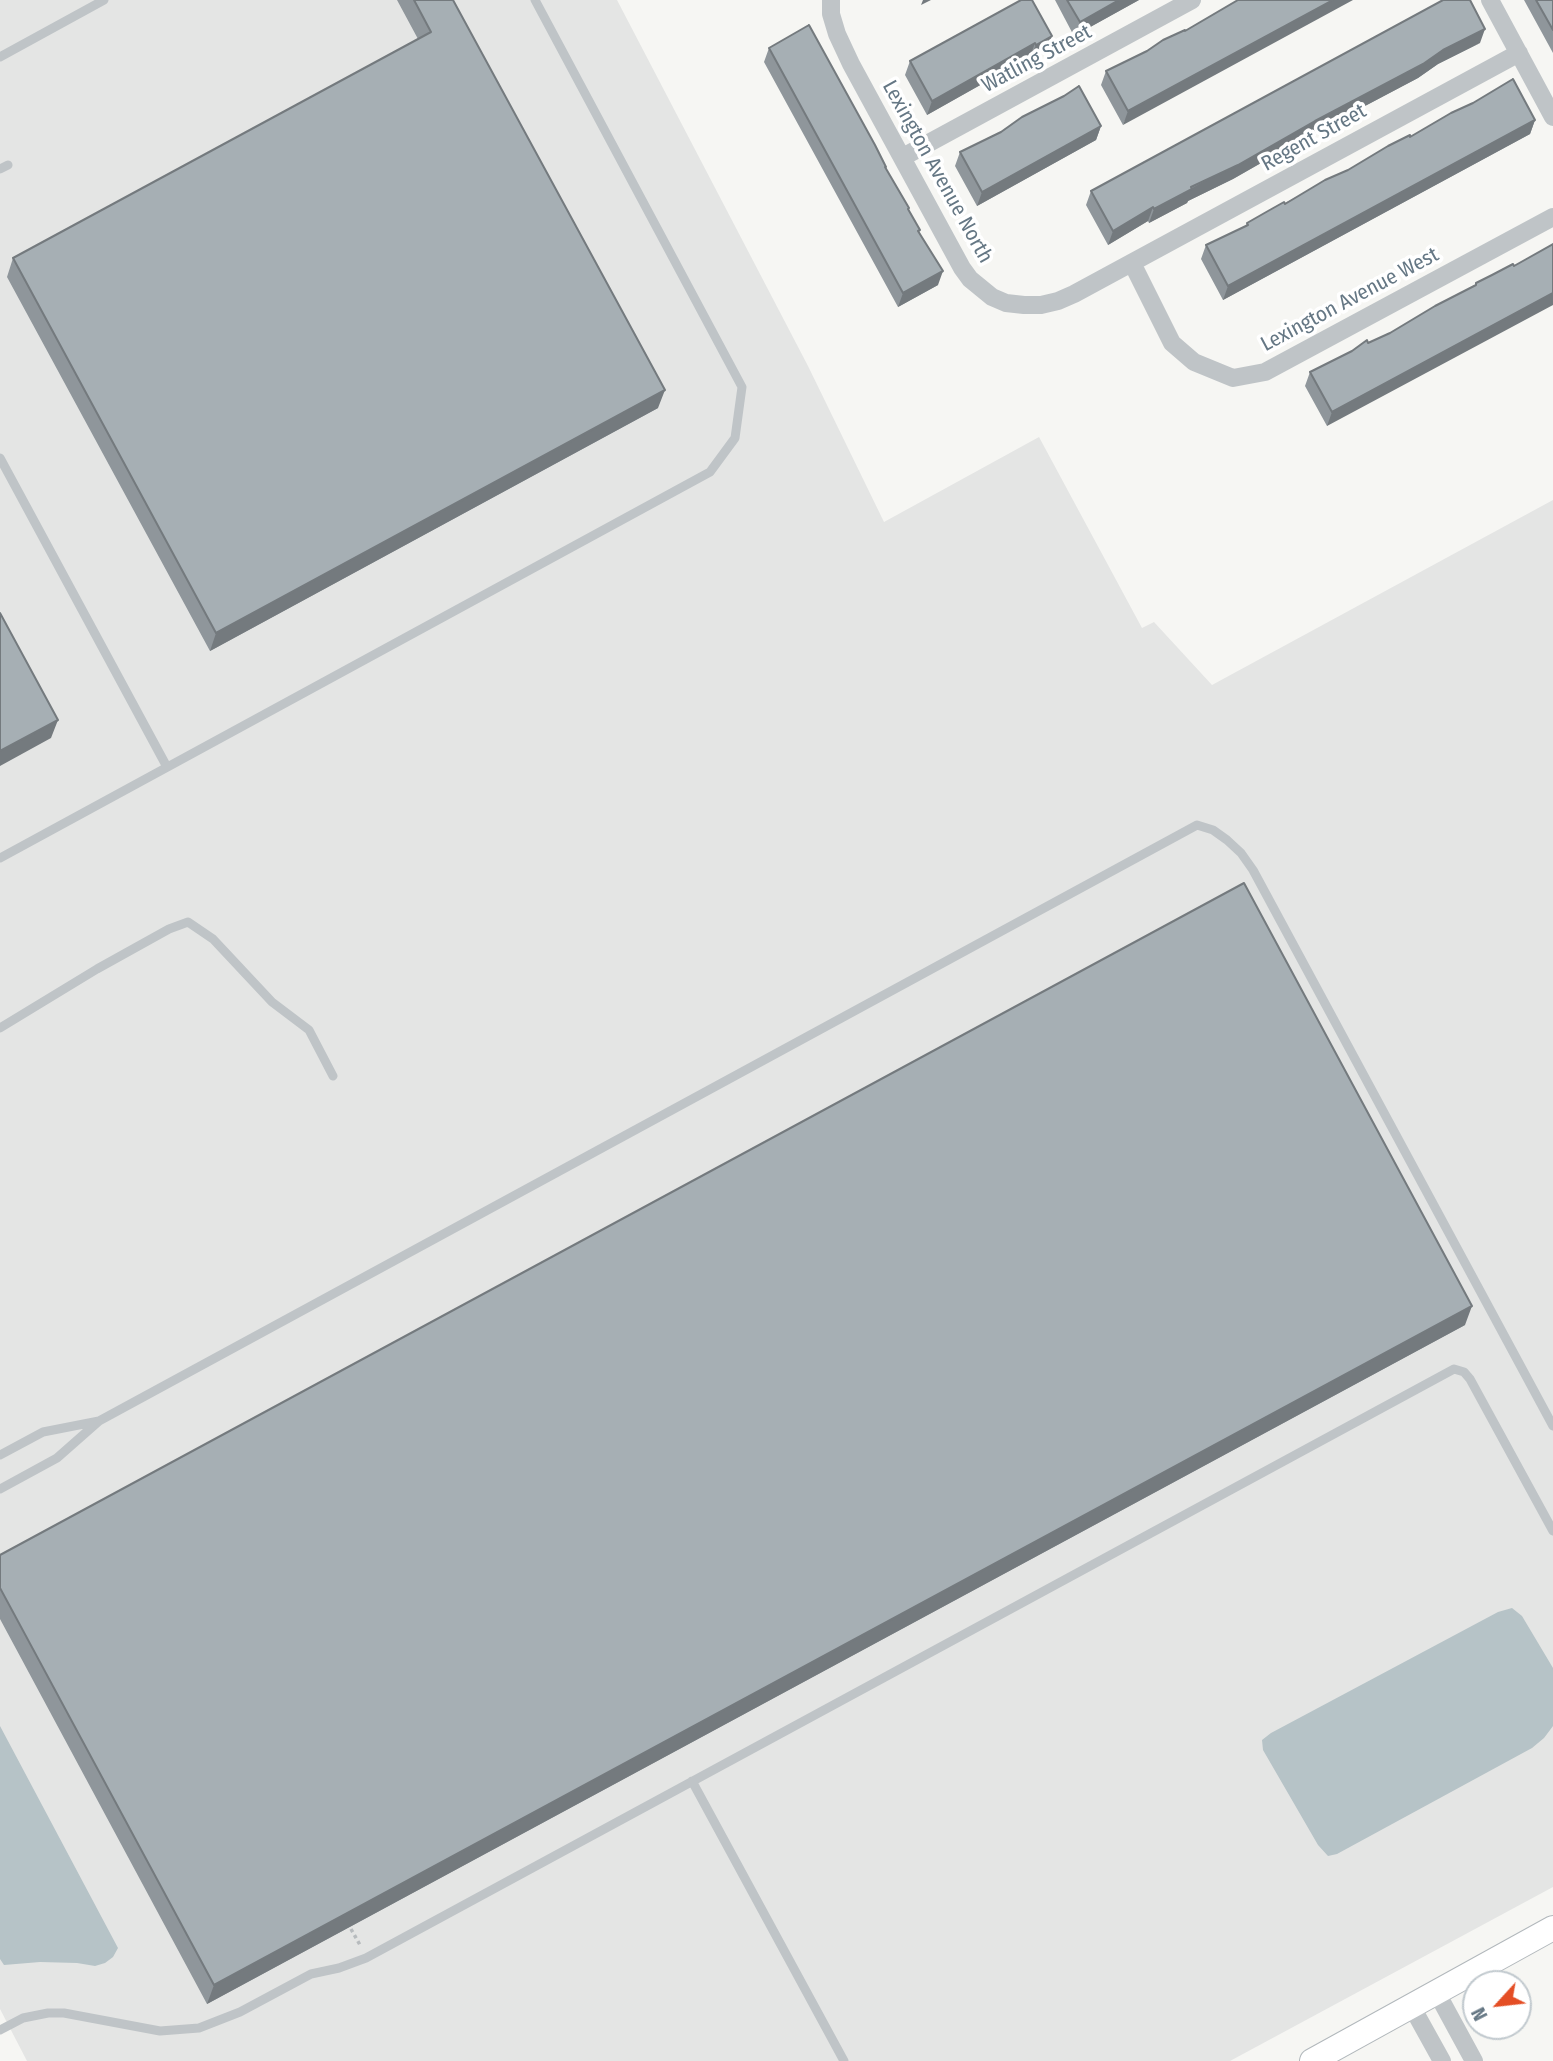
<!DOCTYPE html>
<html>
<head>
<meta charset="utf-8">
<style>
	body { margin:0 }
	#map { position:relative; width:1553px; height:2061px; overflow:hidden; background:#f6f6f3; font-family:"Fira Sans Condensed",sans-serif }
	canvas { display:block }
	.north { position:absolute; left:1462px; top:1970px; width:70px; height:70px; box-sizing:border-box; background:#fff; border:2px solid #c1c9ce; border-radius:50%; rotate:243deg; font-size:19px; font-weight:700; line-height:28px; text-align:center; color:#657784 }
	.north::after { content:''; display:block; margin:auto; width:24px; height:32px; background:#e44e25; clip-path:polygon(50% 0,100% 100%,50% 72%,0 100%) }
</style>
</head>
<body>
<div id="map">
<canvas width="1553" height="2061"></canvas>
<div class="north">N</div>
</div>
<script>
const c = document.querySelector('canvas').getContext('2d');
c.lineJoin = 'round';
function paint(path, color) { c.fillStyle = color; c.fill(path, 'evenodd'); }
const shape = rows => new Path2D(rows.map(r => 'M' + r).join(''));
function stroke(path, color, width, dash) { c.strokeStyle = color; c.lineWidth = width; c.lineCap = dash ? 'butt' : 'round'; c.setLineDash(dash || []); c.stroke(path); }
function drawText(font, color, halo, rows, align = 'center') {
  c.font = font + ' "Fira Sans Condensed",sans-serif'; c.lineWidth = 7; c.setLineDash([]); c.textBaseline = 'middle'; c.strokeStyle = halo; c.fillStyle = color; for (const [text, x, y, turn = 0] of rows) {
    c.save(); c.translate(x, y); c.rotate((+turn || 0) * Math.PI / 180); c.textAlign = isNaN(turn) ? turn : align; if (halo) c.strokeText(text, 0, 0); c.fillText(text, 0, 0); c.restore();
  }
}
paint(shape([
	[0,0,617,0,808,366,884,522,1039,437,1142,628,1154,622,1212,685,1553,500,1553,1887,1230,2061,27,2061,0,2009]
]), '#e4e5e4');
paint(shape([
	[1512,1608,1522,1616,1553,1668,1553,1726,1544,1738,1532,1748,1337,1854,1328,1856,1318,1845,1263,1750,1262,1740,1271,1733,1498,1612],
	[0,1726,118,1948,113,1957,105,1963,95,1966,77,1963,40,1962,4,1965,0,1959]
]), '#b6c3c7');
const secondary = shape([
	[1312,2061,1553,1928]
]);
stroke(secondary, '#b2b8bc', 26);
stroke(shape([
	[351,1929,360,1945]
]), '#b7bbbe', 3.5, [3.5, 3.5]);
stroke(shape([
	[0,57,104,0],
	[0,169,8,165],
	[0,458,167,767],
	[0,858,710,472,735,438,742,387,535,0],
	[0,1028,97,969,169,929,188,922,213,939,272,1002,309,1030,333,1076],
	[99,1421,1197,825,1213,830,1227,840,1241,853,1253,870,1553,1426],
	[0,1455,43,1432,99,1421,57,1458,0,1489],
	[692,1781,844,2061],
	[0,2030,23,2018,48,2013,64,2013,160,2031,199,2028,240,2012,311,1974,339,1968,366,1958,1454,1369,1464,1372,1470,1379,1553,1531]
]), '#bfc4c7', 9);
stroke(shape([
	[831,0,831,14,837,34,851,64,962,268,970,279,992,297,1006,303,1024,305,1041,305,1058,301,1074,294,1519,53],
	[1490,0,1553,117],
	[903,157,1192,0],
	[1132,263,1172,343,1194,362,1233,378,1265,372,1553,217],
	[1437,1993,1474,2061],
	[1412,2007,1442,2061]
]), '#bfc4c7', 18);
stroke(secondary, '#fff', 24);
paint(shape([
	[397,0,453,0,658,408,210,651,7,277,13,258,418,39],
	[1021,0,1047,50,1030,58,1030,57,927,115,905,75,910,61],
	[1055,0,1139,0,1074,36],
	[1524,0,1553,0,1553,53],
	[1163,40,1123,125,1101,85,1106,71,1147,51],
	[1480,43,1438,64,1418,78,1310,135,1233,179,1188,201,1187,203,1149,223,1148,221,1108,245,1086,205,1091,191],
	[769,48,886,167,885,169,909,208,908,210,920,230,919,232,938,285,898,307,764,62],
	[1535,120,1530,134,1223,300,1201,259,1206,245,1246,226,1247,223,1410,137],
	[1101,126,1096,140,977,206,955,166,960,152],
	[1492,275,1327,426,1305,386,1310,372,1390,333,1475,286,1476,283],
	[1465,1325,207,2004,0,1619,0,1555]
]), '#8f969b');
paint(shape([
	[923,0,931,0,921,5],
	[1119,0,1139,0,1074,36,1080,22],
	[1333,0,1353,0,1123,125,1128,111],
	[1485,29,1480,43,1438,64,1418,78,1310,135,1233,179,1188,201,1187,203,1149,223,1154,209,1443,50],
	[1052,36,1047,50,1030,58,1036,45],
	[1035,43,1030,57,927,115,932,101],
	[1535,120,1530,134,1223,300,1228,286],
	[1101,126,1096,140,977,206,982,192],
	[1153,207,1148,221,1108,245,1113,231],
	[943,271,938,285,898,307,903,293],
	[1553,293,1553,305,1327,426,1332,412],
	[665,390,658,408,210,651,216,633],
	[58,720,51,738,0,766,0,751],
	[1472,1306,1465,1325,207,2004,214,1985]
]), '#747a7e');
const building = shape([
	[414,0,453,0,665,390,216,633,13,258,431,32,414,0],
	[1021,0,1032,0,1052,36,1036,45,1035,43,932,101,910,61,1021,0],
	[1067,0,1119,0,1080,22,1067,0],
	[1238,0,1333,0,1128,111,1106,71,1147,51,1163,40,1185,30,1185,31,1238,0],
	[1443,0,1470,0,1485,29,1443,50,1423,64,1315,121,1238,165,1191,187,1192,189,1154,209,1153,207,1113,231,1091,191,1443,0],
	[1536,0,1553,0,1553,30,1536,0],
	[809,25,875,145,886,167,885,167,909,208,908,209,920,230,918,231,943,271,903,293,769,48,809,25],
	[1513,79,1535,120,1228,286,1206,245,1248,225,1247,223,1268,211,1284,202,1285,204,1325,180,1348,170,1388,146,1410,135,1410,137,1451,113,1473,103,1513,79],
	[1079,86,1101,126,982,192,960,152,1001,132,1022,117,1064,96,1079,86],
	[1553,244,1553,293,1332,412,1310,372,1352,351,1367,340,1368,343,1390,333,1435,306,1476,285,1476,283,1492,275,1513,264,1514,266,1553,244],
	[0,613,58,720,0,751,0,613],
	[1244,883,1472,1306,214,1985,0,1588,0,1555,1244,883]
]);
paint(building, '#a6afb4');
stroke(building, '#747a7e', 2);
drawText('21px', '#657784', '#fff', [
	["Watling Street",1037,59,-28],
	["Regent Street",1314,138,-29],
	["Lexington Avenue North",937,172,61],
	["Lexington Avenue West",1350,300,-28]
]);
</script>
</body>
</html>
